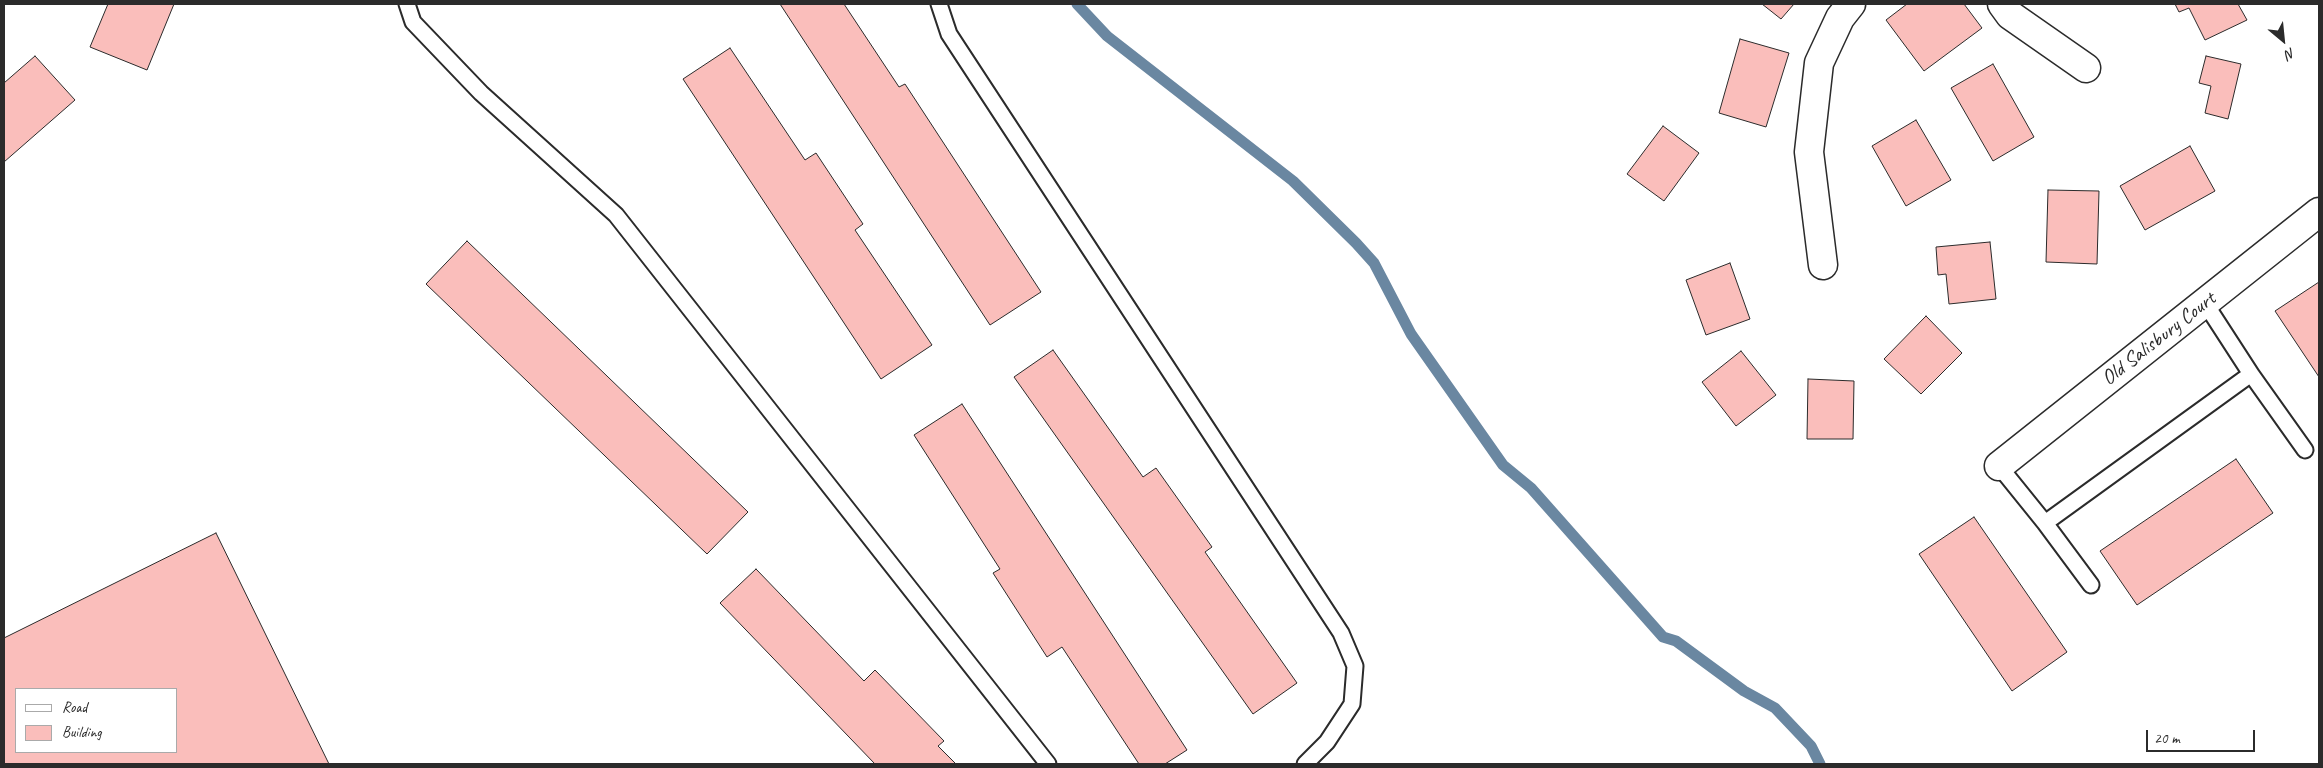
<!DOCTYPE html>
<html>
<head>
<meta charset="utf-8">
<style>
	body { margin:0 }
	#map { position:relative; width:2323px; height:768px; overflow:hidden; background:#fff; font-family:Caveat,sans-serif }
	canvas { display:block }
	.frame { position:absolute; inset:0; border:5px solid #2b2b2b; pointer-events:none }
	.legend { position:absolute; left:15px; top:688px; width:162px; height:65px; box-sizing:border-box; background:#fff; border:1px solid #aaa; margin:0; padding:6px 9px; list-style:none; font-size:15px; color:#2b2b2b }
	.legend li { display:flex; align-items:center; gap:10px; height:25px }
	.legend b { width:25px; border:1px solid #aaa }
	.north { position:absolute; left:2258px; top:15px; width:50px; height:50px; -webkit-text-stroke:4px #fff; paint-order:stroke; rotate:152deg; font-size:14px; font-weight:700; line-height:20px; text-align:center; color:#2b2b2b }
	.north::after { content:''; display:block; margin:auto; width:18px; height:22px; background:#2b2b2b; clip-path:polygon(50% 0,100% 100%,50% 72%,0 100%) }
	.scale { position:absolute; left:2146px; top:730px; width:109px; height:22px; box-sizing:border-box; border:2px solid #2b2b2b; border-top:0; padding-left:6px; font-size:15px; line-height:18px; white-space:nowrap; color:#2b2b2b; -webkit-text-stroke:4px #fff; paint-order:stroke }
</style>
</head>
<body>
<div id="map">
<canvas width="2323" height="768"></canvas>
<div class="frame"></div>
<ul class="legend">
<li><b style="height:6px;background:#fff"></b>Road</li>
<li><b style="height:14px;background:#fabebb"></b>Building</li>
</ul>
<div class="north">N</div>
<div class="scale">20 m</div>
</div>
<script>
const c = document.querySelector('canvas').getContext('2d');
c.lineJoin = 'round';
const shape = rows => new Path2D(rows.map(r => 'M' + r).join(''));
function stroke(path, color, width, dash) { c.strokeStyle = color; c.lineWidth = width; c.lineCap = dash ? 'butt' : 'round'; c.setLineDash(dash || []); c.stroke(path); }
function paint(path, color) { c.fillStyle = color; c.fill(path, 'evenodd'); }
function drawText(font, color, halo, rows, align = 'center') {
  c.font = font + ' Caveat,sans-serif'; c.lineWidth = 4; c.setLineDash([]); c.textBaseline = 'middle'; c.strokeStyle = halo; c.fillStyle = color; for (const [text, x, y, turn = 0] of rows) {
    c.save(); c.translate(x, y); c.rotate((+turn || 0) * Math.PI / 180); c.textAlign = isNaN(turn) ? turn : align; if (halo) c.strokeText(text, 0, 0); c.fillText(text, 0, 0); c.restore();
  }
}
stroke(shape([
	[1077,4,1107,36,1293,181,1356,243,1374,263,1411,334,1503,465,1531,488,1663,637,1676,641,1744,691,1775,708,1811,746,1820,764]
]), '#6a87a1', 11);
const building = shape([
	[108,4,174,4,147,70,90,47,108,4],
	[780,4,844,4,899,87,905,84,1041,292,990,325,780,4],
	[1762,4,1794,4,1781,19,1762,4],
	[1907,4,1964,4,1982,28,1924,71,1886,20,1907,4],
	[2175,4,2238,4,2247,20,2205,40,2189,8,2179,12,2175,4],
	[1740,39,1789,53,1766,127,1719,113,1740,39],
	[730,48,805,160,816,153,863,224,855,230,932,345,881,379,683,79,730,48],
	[35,56,75,100,4,162,4,83,35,56],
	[2206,56,2241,64,2228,119,2205,113,2211,86,2199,83,2206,56],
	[1993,64,2034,137,1993,161,1951,88,1993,64],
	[1916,120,1951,180,1906,206,1872,146,1916,120],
	[1663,126,1699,153,1664,201,1627,174,1663,126],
	[2190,146,2215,191,2145,230,2120,186,2190,146],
	[2048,190,2099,191,2097,264,2046,262,2048,190],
	[467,241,748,512,707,554,426,284,467,241],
	[1990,242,1996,299,1949,304,1946,274,1938,275,1936,247,1990,242],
	[1730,263,1750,319,1706,335,1686,280,1730,263],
	[2319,282,2319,377,2275,311,2319,282],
	[1926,316,1962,353,1921,394,1884,359,1926,316],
	[1053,350,1143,477,1156,468,1212,547,1205,552,1297,683,1253,714,1014,377,1053,350],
	[1741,351,1776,395,1736,426,1702,382,1741,351],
	[1808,379,1854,381,1853,439,1807,439,1808,379],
	[962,404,1187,750,1165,764,1139,764,1062,647,1047,657,993,573,1000,569,914,435,962,404],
	[2236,459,2273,513,2137,605,2100,551,2236,459],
	[1974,517,2067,652,2012,691,1919,554,1974,517],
	[216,533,329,764,4,764,4,638,216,533],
	[16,689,176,689,176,752,16,752,16,689],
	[756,569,864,681,875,670,944,741,938,746,956,764,875,764,720,603,756,569]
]);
paint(building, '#fabebb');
stroke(building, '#2b2b2b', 1);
const lane = shape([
	[407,4,413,22,481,93,616,215,1048,764],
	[939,4,949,34,1341,633,1355,666,1352,704,1327,742,1305,764],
	[2251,374,2305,450],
	[1999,466,2045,523,2251,374,2205,303],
	[2045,523,2091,585]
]);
const street = shape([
	[2002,4,2010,15,2086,68],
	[1823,265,1809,152,1819,63,1840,18,1851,4],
	[1999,466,2319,212]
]);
stroke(lane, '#2b2b2b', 19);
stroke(street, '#2b2b2b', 31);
stroke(lane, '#fff', 15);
stroke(street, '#fff', 28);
drawText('21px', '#2b2b2b', '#fff', [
	["Old Salisbury Court",2159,339,-38]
]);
</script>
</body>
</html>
